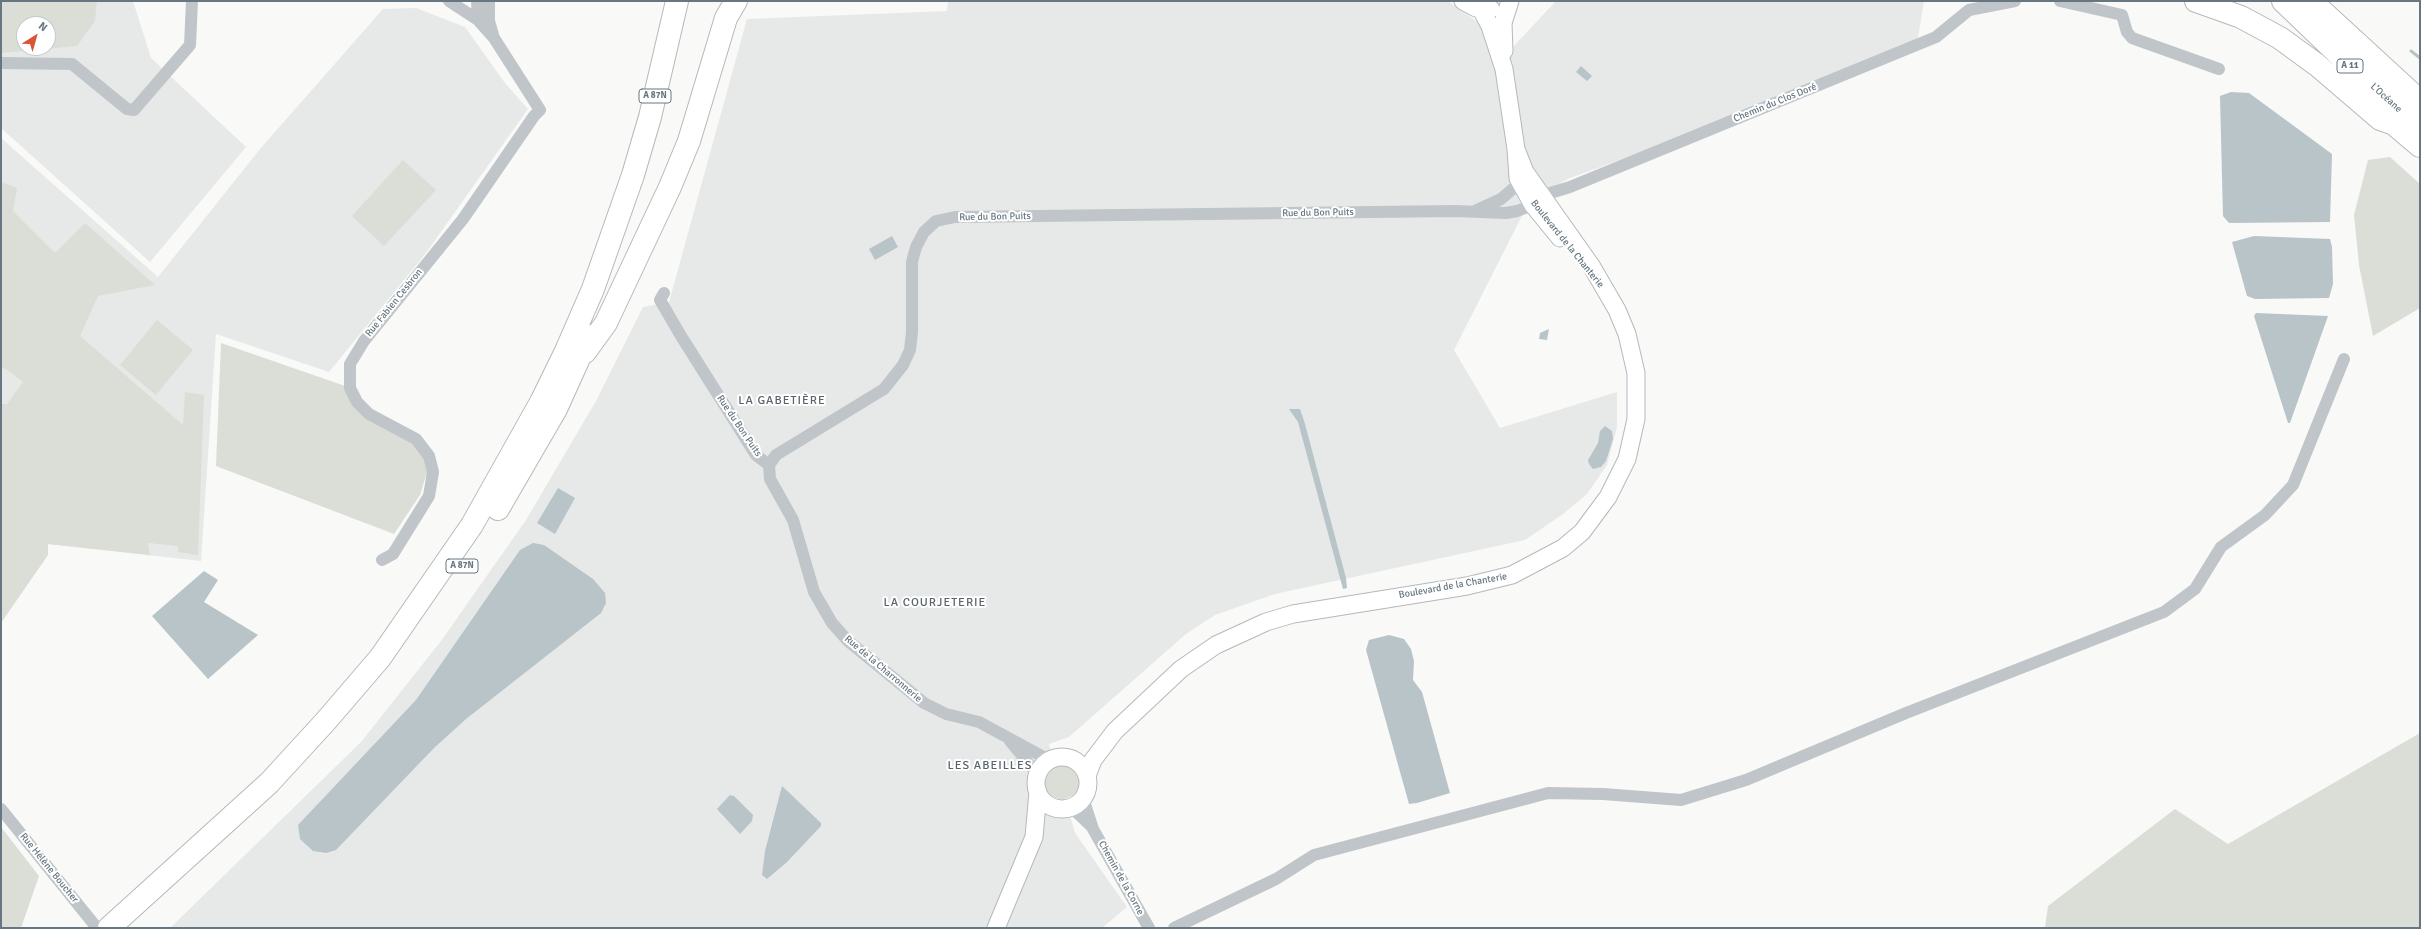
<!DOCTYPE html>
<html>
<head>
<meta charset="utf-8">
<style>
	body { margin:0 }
	#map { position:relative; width:2421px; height:929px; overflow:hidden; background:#f9f9f7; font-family:Signika,sans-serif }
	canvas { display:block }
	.frame { position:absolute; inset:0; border:2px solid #667781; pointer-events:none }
	.north { position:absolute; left:16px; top:16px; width:40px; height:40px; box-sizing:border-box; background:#fff; border:1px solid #c2c9cd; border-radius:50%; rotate:37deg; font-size:11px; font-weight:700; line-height:16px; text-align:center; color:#667781 }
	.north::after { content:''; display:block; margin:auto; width:14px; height:18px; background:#db5436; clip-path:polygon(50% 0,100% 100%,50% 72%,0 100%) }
</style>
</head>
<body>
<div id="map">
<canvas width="2421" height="929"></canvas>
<div class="frame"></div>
<div class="north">N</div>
</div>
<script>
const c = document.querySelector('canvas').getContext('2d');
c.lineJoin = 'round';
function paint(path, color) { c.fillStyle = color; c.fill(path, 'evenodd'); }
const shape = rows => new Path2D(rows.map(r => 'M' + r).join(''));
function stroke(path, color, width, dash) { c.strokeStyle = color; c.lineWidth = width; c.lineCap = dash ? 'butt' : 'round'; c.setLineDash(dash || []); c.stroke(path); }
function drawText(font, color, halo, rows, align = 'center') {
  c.font = font + ' Signika,sans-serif'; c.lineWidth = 4; c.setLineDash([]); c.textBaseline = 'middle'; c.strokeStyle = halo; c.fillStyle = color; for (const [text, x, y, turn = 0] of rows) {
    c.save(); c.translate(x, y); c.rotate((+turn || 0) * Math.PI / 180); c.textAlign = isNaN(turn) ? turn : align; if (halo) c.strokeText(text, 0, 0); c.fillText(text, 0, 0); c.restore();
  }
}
paint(shape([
	[133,1,151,58,246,147,150,262,1,128,1,3],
	[24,24,48,24,48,48,24,48],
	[948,1,1448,1,1479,23,1488,42,1495,66,1556,1,1924,1,1918,38,1819,88,1570,178,1531,198,1454,350,1500,428,1617,392,1617,427,1607,465,1587,494,1563,514,1525,540,1275,594,1215,615,1186,634,1069,737,1049,744,1075,833,1127,907,1102,928,170,928,361,742,441,641,526,520,596,401,643,307,669,302,747,19,947,11],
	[416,8,465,27,505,83,528,109,426,253,329,372,216,334,201,561,48,544,1,506,1,138,158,277,260,149,383,9]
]), '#e7e9e8');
paint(shape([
	[1,1,97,1,95,21,77,46,1,53],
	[24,24,48,24,48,48,24,48],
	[2390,157,2420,184,2420,308,2373,336,2359,265,2354,215,2368,160],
	[403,160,436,190,384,246,352,216],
	[1,182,17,188,13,211,55,253,85,223,155,285,98,296,80,336,183,425,185,392,204,395,198,555,178,552,178,546,148,543,150,555,48,544,48,555,1,623,1,404,7,404,23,382,6,369,1,368],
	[157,320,193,350,156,395,120,365],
	[221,343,345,386,358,411,410,439,424,458,428,469,420,495,394,534,216,466],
	[2420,733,2420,928,2045,928,2048,906,2175,809,2228,844],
	'1045 782a17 17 0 1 1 34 0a17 17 0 1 1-34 0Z',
	[1,827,39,876,21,928,1,928]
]), '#daded7');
paint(shape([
	[1581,66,1592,76,1587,81,1576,72],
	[2231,92,2249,93,2332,154,2330,222,2229,223,2223,216,2220,96],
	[892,236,898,247,875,260,869,249],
	[2254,236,2330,239,2332,247,2333,284,2329,298,2255,299,2247,296,2232,242],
	[2256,313,2328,316,2290,423,2288,423,2254,316],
	[1549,329,1547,340,1539,339,1540,333],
	[1289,409,1300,409,1305,424,1346,578,1347,588,1343,589,1298,422],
	[1605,426,1612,431,1613,439,1606,461,1601,467,1593,469,1589,464,1588,460,1598,443,1600,431],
	[558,488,575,498,555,534,537,523],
	[533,543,544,545,593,579,605,593,606,603,601,613,466,719,434,748,336,850,326,853,313,851,300,839,298,825,416,700,520,550],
	[204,571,218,580,204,602,258,635,208,679,152,616],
	[1389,635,1404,639,1411,649,1414,661,1413,680,1422,692,1450,793,1417,803,1409,804,1366,650,1369,640],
	[782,786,821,823,821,826,787,862,767,879,762,875,765,851],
	[730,795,734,796,753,815,752,821,740,834,717,809]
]), '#b8c4c8');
stroke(shape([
	[2411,51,2420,58]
]), '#b8c4c8', 3);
const secondary = shape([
	[1463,1,1476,8,1491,9],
	[1481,9,1490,26,1504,69,1516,149,1518,178,1533,205,1560,238],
	[1504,51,1503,23,1510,1],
	'1036 783a26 26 0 1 1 52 0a26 26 0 1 1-52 0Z',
	[1087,776,1093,760,1115,731,1181,669,1216,645,1266,622,1293,614,1467,586,1512,575,1563,548,1582,532,1608,497,1627,459,1636,419,1636,373,1627,334,1617,310,1592,267,1525,172,1516,149],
	[996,928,1034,837,1038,792]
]);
const highway = shape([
	[2196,1,2241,17,2280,38,2317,65,2380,119,2394,124,2420,146],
	[2283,1,2354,69,2420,127],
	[2311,1,2420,101],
	[585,352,606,323,670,187,689,141,726,18,736,1],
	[498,509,556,409,589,336],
	[109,928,269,783,325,722,380,658,472,525,541,402,566,351,593,289,633,175,650,117,677,1]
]);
stroke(secondary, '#b3b9bd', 19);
stroke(highway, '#b4b9bc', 24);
stroke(shape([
	[477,1,478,20],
	[489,1,489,21,493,35],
	[2060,1,2122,15,2127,32,2132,38,2219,69],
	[1,63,72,64,127,109,134,110,190,45,192,1],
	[1477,210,1501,199,1515,187,1518,178],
	[664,293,660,300,681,336,756,455,769,465],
	[382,560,393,554,429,496,433,472,429,456,416,439,369,414,357,402,350,388,350,364,364,341,463,219,534,116,540,110,494,38,478,20,449,1],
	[1010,741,1038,775],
	[1049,760,979,722,946,714,924,703,848,641,832,623,814,592,793,520,770,479,769,465,776,455,884,389,903,365,910,350,912,332,912,262,916,247,924,232,936,221,955,217,1456,211,1506,213,1517,211,1533,205,1547,194,1570,187,1936,37,1969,10,2015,1],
	[1083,798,1093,829,1149,928],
	[1071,807,1091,826],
	[1,809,97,928],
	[1174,928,1276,879,1314,855,1548,793,1603,794,1681,800,1746,780,1906,713,2164,612,2195,589,2221,547,2265,515,2293,485,2344,359]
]), '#c0c5c9', 12);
stroke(secondary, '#fff', 17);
stroke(highway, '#fff', 22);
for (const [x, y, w] of [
	[2350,66,26],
	[655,96,32],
	[462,566,32]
]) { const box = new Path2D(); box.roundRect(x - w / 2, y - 7, w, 14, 3); c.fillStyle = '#fff'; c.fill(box); stroke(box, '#667781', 1); }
drawText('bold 9px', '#667781', null, [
	["A 11",2350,66],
	["A 87N",655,96],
	["A 87N",462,566]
]);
drawText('10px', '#667781', '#fff', [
	["L’Océane",2386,98,42],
	["Chemin du Clos Doré",1775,103,-22],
	["Rue du Bon Puits",1318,213,-1],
	["Rue du Bon Puits",995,217,-1],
	["Boulevard de la Chanterie",1567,244,51],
	["Rue Fabien Cesbron",394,303,-51],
	["Rue du Bon Puits",739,426,56],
	["Boulevard de la Chanterie",1453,586,-10],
	["Rue de la Charronnerie",883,669,40],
	["Rue Hélène Boucher",49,868,51],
	["Chemin de la Corne",1121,878,61]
]);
c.letterSpacing = '1px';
drawText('12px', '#58646c', '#fff', [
	["LA GABETIÈRE",782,401],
	["LA COURJETERIE",935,603],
	["LES ABEILLES",990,766]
]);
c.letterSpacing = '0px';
</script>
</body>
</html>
